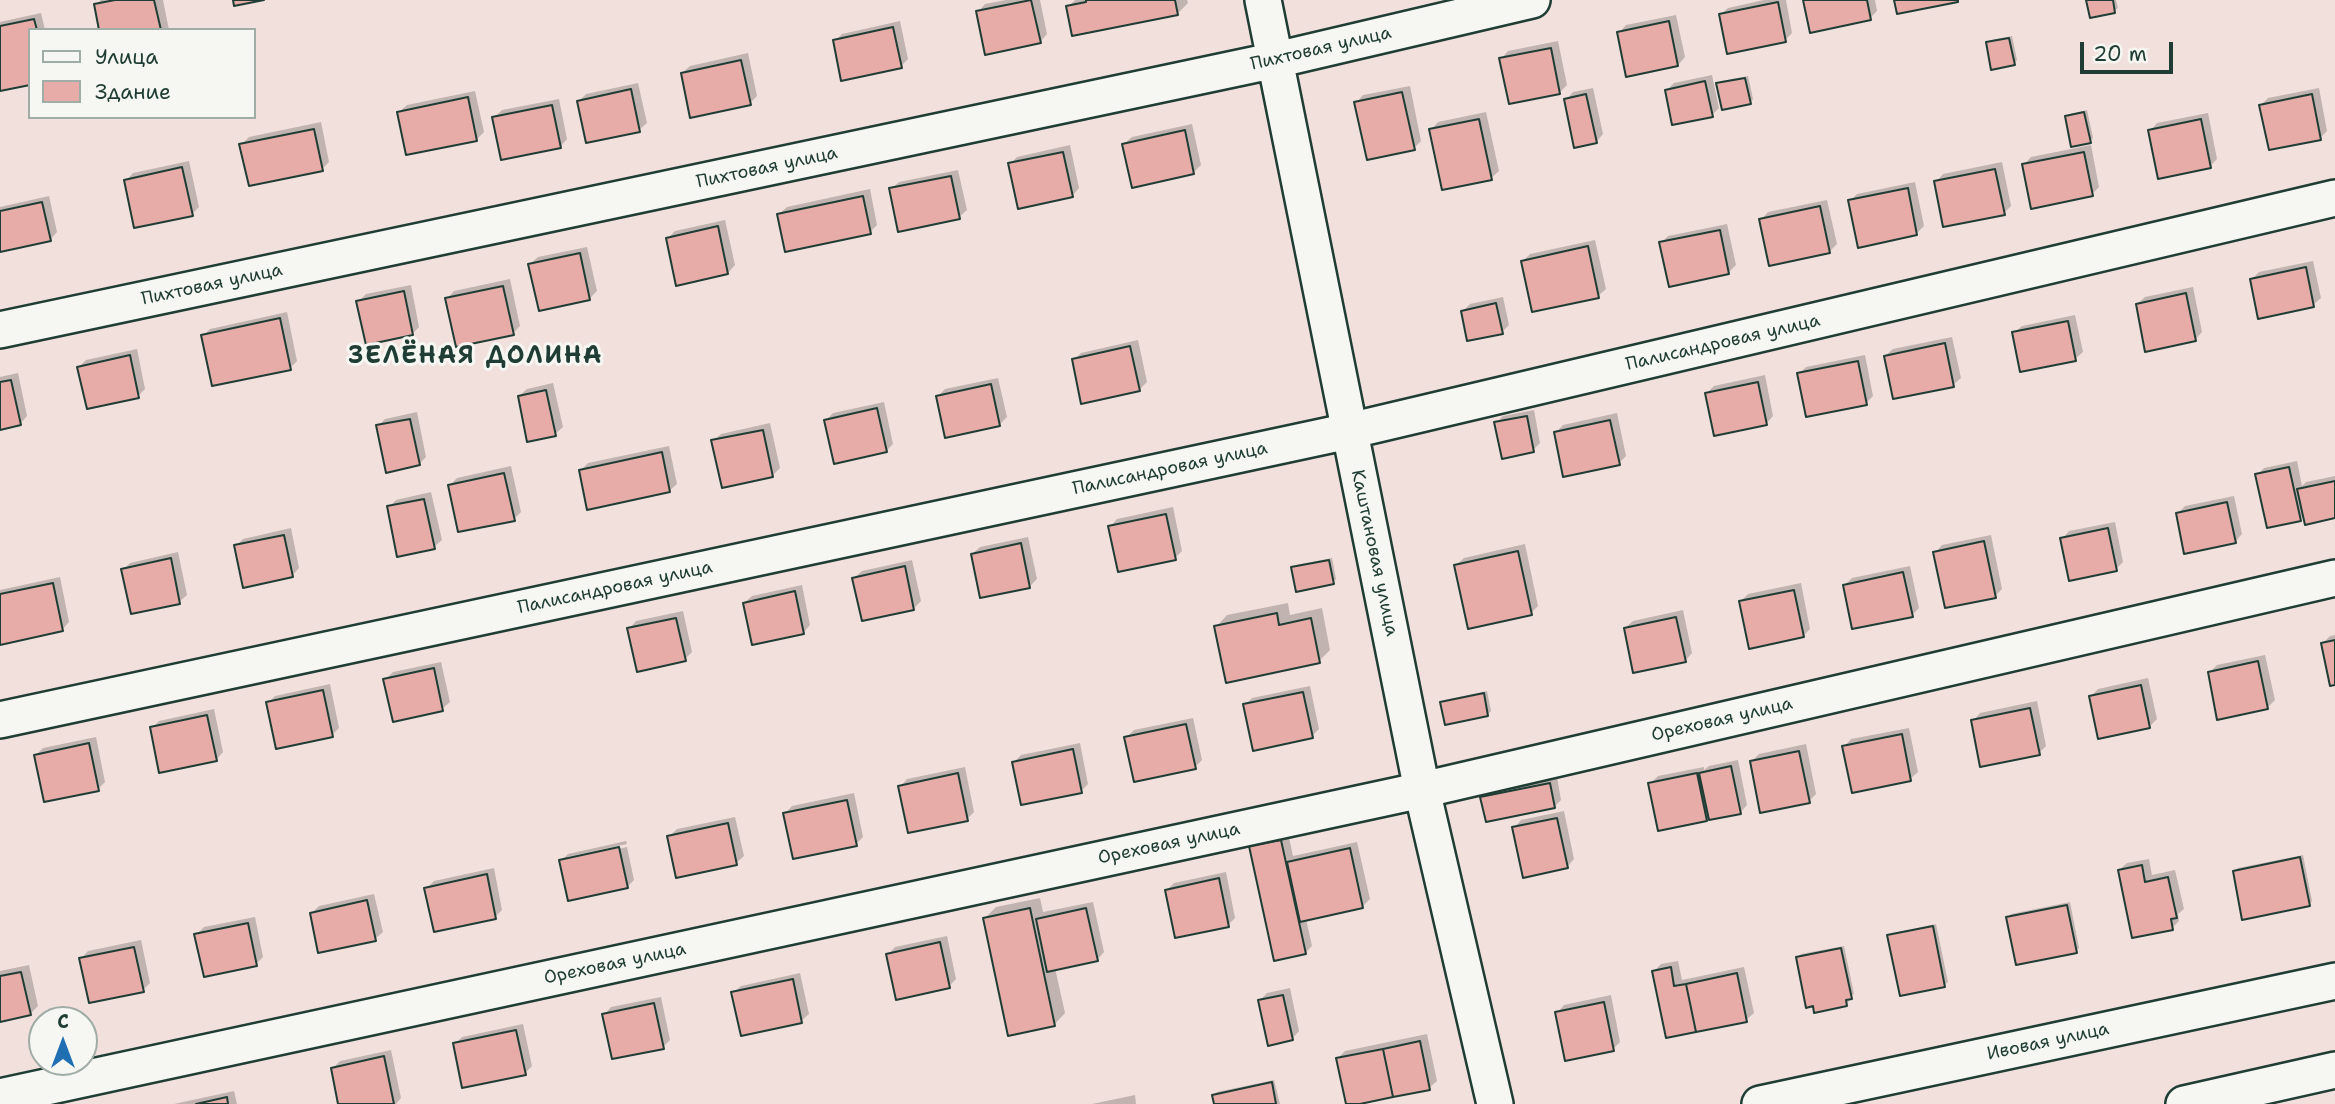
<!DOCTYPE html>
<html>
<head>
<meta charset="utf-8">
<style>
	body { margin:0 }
	#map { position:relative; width:2335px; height:1104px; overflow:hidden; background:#f2e0dc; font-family:"Shantell Sans",sans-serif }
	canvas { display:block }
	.legend { position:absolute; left:28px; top:28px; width:228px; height:91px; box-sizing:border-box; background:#f6f6f2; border:2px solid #a0aca6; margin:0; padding:9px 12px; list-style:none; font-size:21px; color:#1f3d34 }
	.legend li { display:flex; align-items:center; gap:14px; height:35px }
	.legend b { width:35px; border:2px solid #a0aca6 }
	.north { position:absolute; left:28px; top:1006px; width:70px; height:70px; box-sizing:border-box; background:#f6f6f2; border:2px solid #a0aca6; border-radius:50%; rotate:0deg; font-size:19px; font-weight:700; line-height:28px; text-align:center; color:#1f3d34 }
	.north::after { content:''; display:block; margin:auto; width:24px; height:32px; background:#1f6fb2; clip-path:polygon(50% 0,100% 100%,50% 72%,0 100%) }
	.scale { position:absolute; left:2080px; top:42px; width:93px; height:32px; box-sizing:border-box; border:4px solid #1f3d34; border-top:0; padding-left:9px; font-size:21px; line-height:24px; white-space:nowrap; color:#1f3d34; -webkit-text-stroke:5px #f6f6f2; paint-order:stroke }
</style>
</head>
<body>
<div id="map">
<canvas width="2335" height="1104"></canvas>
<ul class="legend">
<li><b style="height:9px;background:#f6f6f2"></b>Улица</li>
<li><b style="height:19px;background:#e7aca8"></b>Здание</li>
</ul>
<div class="north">С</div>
<div class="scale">20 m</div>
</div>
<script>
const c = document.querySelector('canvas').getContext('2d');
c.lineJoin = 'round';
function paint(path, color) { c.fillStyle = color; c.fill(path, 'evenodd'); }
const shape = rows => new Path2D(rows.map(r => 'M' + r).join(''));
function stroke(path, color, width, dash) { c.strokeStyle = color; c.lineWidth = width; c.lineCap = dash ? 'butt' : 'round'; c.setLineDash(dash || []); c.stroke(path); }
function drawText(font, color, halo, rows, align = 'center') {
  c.font = font + ' "Shantell Sans",sans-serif'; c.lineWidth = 6; c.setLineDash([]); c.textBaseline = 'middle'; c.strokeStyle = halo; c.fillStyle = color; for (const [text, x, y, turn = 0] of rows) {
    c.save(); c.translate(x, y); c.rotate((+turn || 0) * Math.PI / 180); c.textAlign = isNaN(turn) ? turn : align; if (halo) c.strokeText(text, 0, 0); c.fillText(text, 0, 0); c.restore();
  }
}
paint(shape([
	[101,0,163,0,169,30,101,30,96,5],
	[1006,0,1040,0,1047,34,1040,42,978,12,985,4],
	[1075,0,1187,0,1188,3,1177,14,1068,7],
	[1764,0,1786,0,1792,33,1785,40,1720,15,1728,8],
	[1805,0,1875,0,1877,11,1870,18],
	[2088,0,2116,0,2118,8,2114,11],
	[41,13,45,30,30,30,0,89,0,22],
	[1676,15,1685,57,1678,65,1619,33,1626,25],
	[900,21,908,59,901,66,835,41,842,34],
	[2012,36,2017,60,2014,64,1988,43,1991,40],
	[1558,41,1567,85,1560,92,1501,59,1508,51],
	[748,53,757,96,750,103,682,73,690,66],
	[1712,75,1719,108,1712,115,1667,90,1674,83],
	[1748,76,1753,99,1750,103,1718,84,1721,81],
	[638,83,647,123,639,130,578,102,586,94],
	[1410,86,1421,141,1414,148,1356,103,1363,95],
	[1593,88,1603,134,1596,142,1566,100,1573,92],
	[2319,88,2327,131,2320,138,2261,105,2268,98],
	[475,91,484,132,477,139,399,112,407,105],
	[559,99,567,139,560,147,494,118,502,110],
	[2087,110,2093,138,2090,141,2067,117,2070,114],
	[1486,112,1499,171,1491,178,1431,130,1438,122],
	[2208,113,2217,159,2210,166,2150,131,2157,123],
	[321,122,329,162,322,169,241,145,249,137],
	[1192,124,1201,165,1193,173,1124,144,1132,137],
	[1070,145,1079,188,1072,196,1010,164,1017,157],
	[2091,145,2099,187,2092,194,2024,165,2031,157],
	[189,161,199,207,192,214,126,181,133,173],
	[2002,162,2011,206,2004,213,1936,182,1943,174],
	[958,170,967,210,959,217,891,189,899,182],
	[1915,182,1924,226,1916,234,1850,201,1857,194],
	[870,189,877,225,870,232,779,214,787,207],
	[49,196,57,232,50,240,0,250,0,207],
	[1827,200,1837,244,1829,252,1761,220,1768,212],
	[725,220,735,265,728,273,668,238,675,231],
	[1727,224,1736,265,1728,273,1661,243,1668,236],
	[1595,240,1606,289,1598,296,1523,261,1530,254],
	[587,247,597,291,589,299,530,264,538,257],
	[2313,261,2321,298,2313,305,2252,279,2259,272],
	[510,279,520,326,513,333,447,299,454,291],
	[411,285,419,327,412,334,358,302,366,294],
	[2193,287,2202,332,2195,340,2137,304,2145,297],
	[1503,297,1509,325,1502,332,1463,311,1470,304],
	[287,312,297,361,290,368,203,336,210,329],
	[2075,315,2083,352,2075,359,2014,333,2022,326],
	[1952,337,1961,378,1953,385,1885,356,1893,349],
	[1138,340,1147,382,1139,390,1074,360,1081,353],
	[137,349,145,389,138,396,79,367,86,360],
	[1865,355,1873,396,1866,403,1799,374,1806,367],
	[18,373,27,416,20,424,0,428,0,377],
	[1765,375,1773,416,1766,424,1707,393,1714,386],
	[998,378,1007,417,1000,424,938,396,945,389],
	[553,383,563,427,555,434,519,396,527,389],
	[884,402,893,444,886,451,826,420,833,413],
	[1534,410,1540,443,1533,450,1496,423,1503,416],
	[417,412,426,457,419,464,378,426,385,419],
	[1617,413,1626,456,1619,463,1556,432,1563,425],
	[770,423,780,468,773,475,713,441,721,434],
	[669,446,677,484,669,491,581,470,588,463],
	[2297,461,2302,486,2306,482,2335,476,2335,517,2305,515,2300,519,2257,475,2264,468],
	[511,466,521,512,514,519,450,485,457,478],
	[431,492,442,540,434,547,389,507,396,500],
	[2234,496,2242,534,2235,542,2178,513,2185,506],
	[1173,507,1182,551,1175,558,1110,527,1117,519],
	[2115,522,2123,562,2116,569,2062,539,2069,531],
	[291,528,299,568,292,576,236,546,243,539],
	[1991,535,2002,589,1995,596,1935,553,1942,545],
	[1028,537,1037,579,1030,586,972,554,980,547],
	[1525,544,1538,606,1531,613,1456,565,1464,558],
	[178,552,187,595,179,602,123,570,130,563],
	[1332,558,1336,579,1333,582,1293,568,1296,565],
	[912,560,921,601,914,608,854,578,862,571],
	[1910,566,1919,608,1912,615,1844,586,1852,578],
	[60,577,69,622,62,630,0,643,0,590],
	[1801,583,1810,629,1803,636,1741,601,1748,594],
	[802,585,810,625,803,633,744,603,752,596],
	[1288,603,1290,615,1322,608,1330,650,1319,661,1216,627,1227,615],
	[1683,610,1692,653,1685,661,1625,628,1633,621],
	[683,611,692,652,685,659,629,629,636,621],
	[2335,635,2335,683,2323,643,2330,636],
	[2265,655,2275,700,2267,708,2210,672,2217,665],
	[441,662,450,702,442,709,385,680,393,672],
	[2148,678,2157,719,2149,727,2091,696,2098,689],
	[330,684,339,728,332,735,268,703,275,696],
	[1310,686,1319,729,1312,736,1245,705,1252,698],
	[1487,691,1491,711,1488,714,1442,703,1445,700],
	[2037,701,2046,746,2039,753,1973,721,1980,713],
	[214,709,223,752,216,760,152,728,159,721],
	[1193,718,1202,760,1195,767,1126,738,1134,730],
	[1909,728,1918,772,1910,779,1844,747,1851,739],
	[96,737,105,782,98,789,36,755,43,748],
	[1080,743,1088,784,1081,791,1014,762,1021,755],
	[1806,744,1816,794,1809,801,1752,761,1759,754],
	[1738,760,1747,805,1740,813,1710,815,1706,820,1650,784,1658,776,1704,767,1704,770,1709,766],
	[965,767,974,812,967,819,900,787,907,779],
	[1557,777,1561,800,1554,807,1482,798,1490,790],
	[854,793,863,837,856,844,785,814,792,806],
	[1564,811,1574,859,1567,867,1514,828,1521,820],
	[735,817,744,856,736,863,669,837,677,829],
	[1288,833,1293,856,1357,842,1370,899,1362,907,1306,919,1312,946,1305,953,1251,847,1258,840],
	[626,841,627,844,567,857,567,861,627,847,634,880,627,887,561,861,568,854],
	[2303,855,2312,901,2309,905,2234,871,2238,868],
	[2149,859,2152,875,2175,870,2184,909,2178,914,2179,921,2172,928,2119,870,2127,863],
	[494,868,502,910,495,917,426,889,434,881],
	[1226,872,1235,918,1228,925,1167,890,1174,883],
	[374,894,383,932,375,939,312,913,319,906],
	[1040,898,1043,912,1093,902,1104,952,1097,960,1055,968,1065,1013,1054,1025,985,918,996,907],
	[2070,902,2079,948,2076,951,2008,918,2011,914],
	[255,917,263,957,256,964,196,935,204,927],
	[1936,924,1948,982,1944,985,1889,936,1893,933],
	[947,936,956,979,949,986,888,955,895,947],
	[141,940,150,983,143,990,81,959,88,951],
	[1844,946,1854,994,1849,997,1849,1001,1846,1004,1797,958,1801,954],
	[1678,961,1682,980,1744,967,1754,1013,1746,1020,1667,1036,1654,971,1661,964],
	[29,965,38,1006,30,1014,0,1020,0,971],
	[800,973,809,1014,801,1021,733,993,741,986],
	[1290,988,1299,1031,1292,1039,1260,1000,1267,993],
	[1611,995,1620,1042,1613,1049,1557,1013,1564,1005],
	[661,997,670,1040,663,1047,604,1015,611,1007],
	[523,1024,532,1066,525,1073,455,1044,462,1037],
	[1427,1034,1437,1081,1429,1088,1347,1104,1338,1058,1345,1051],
	[391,1050,401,1098,396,1104,340,1104,333,1068,340,1061],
	[1274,1080,1280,1104,1216,1104,1214,1095,1217,1092],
	[234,1091,237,1104,174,1104],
	[1135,1095,1136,1104,1092,1104]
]), '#0003');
const building = shape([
	[115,0,154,0,161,30,99,30,94,4,115,0],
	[233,0,264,0,234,6,233,0],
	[1031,0,1041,43,985,55,976,11,1031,0],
	[1086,0,1175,0,1178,15,1072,36,1066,6,1086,2,1086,0],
	[1803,0,1867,0,1871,20,1810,33,1803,0],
	[1894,0,1958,0,1958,2,1897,14,1894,0],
	[2086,0,2113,0,2115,13,2090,18,2086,0],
	[1778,2,1786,42,1727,54,1719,14,1778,2],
	[34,19,37,30,30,30,30,85,0,91,0,26,34,19],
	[1669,21,1678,66,1626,77,1617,32,1669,21],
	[893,27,902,68,841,81,833,40,893,27],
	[2009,38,2015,65,1991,70,1986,42,2009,38],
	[1551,48,1560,94,1509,104,1499,58,1551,48],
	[741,60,751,105,690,118,681,73,741,60],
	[1745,78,1751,104,1722,110,1716,83,1745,78],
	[1705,81,1713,117,1672,125,1665,90,1705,81],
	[631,89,640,132,586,143,577,101,631,89],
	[1402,92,1415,150,1367,160,1354,102,1402,92],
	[1586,94,1597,143,1574,148,1564,99,1586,94],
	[2312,94,2321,140,2269,150,2259,105,2312,94],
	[468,97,477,141,406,155,397,112,468,97],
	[552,105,561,148,501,160,492,117,552,105],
	[2084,112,2091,143,2071,147,2065,116,2084,112],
	[1479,119,1492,180,1442,190,1429,129,1479,119],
	[2201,119,2211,168,2158,179,2148,130,2201,119],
	[314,129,323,171,249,186,239,144,314,129],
	[1185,130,1194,174,1132,188,1122,144,1185,130],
	[1063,152,1073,197,1018,209,1008,163,1063,152],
	[2084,152,2093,196,2031,209,2022,164,2084,152],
	[182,167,193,216,134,228,124,180,182,167],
	[1995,169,2005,215,1943,227,1934,181,1995,169],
	[951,176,960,219,898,232,889,188,951,176],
	[1908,188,1917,235,1858,248,1848,200,1908,188],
	[863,196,871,234,785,252,777,214,863,196],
	[42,202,51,241,0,252,0,211,42,202],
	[1820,206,1830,253,1769,266,1759,219,1820,206],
	[718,226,728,274,676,286,666,238,718,226],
	[1720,230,1729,274,1669,287,1659,242,1720,230],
	[1588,246,1599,298,1532,312,1521,261,1588,246],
	[580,253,590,300,539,311,528,264,580,253],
	[2306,267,2314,307,2258,319,2250,279,2306,267],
	[503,286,514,335,456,347,445,298,503,286],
	[404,291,413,335,366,345,356,301,404,291],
	[2186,293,2196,341,2145,352,2136,304,2186,293],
	[1496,303,1503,334,1467,341,1461,311,1496,303],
	[280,318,291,370,212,386,201,335,280,318],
	[2068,321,2076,361,2020,372,2012,332,2068,321],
	[1945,343,1954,387,1893,399,1884,356,1945,343],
	[1130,346,1140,391,1081,404,1072,359,1130,346],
	[130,355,139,398,87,409,77,367,130,355],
	[1858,361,1867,405,1806,417,1797,373,1858,361],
	[11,380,21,425,0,430,0,382,11,380],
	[1758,382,1767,425,1714,436,1705,393,1758,382],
	[991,384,1000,426,945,438,936,396,991,384],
	[546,390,556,436,527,442,518,396,546,390],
	[877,408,887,452,834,464,824,420,877,408],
	[1527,416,1534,452,1502,459,1494,422,1527,416],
	[410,419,420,465,386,473,376,425,410,419],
	[1610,420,1620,465,1563,477,1554,432,1610,420],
	[763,430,773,477,722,488,711,440,763,430],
	[662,452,670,492,587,510,579,470,662,452],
	[2289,467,2301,521,2267,528,2255,474,2289,467],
	[504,473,515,521,458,532,448,485,504,473],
	[2335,481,2335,518,2305,525,2297,489,2335,481],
	[424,499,435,549,397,557,387,506,424,499],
	[2227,502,2236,543,2184,554,2176,513,2227,502],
	[1166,514,1176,560,1118,572,1108,526,1166,514],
	[2108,528,2117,571,2069,581,2060,538,2108,528],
	[284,535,293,577,243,588,234,545,284,535],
	[1984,541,1996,598,1945,608,1933,552,1984,541],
	[1021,543,1030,588,980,598,971,554,1021,543],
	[1518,551,1532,615,1468,629,1454,565,1518,551],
	[171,558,180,604,131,614,121,569,171,558],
	[1329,560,1334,584,1296,592,1291,567,1329,560],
	[905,566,914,610,862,621,852,578,905,566],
	[1903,572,1913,617,1852,629,1843,585,1903,572],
	[53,583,63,631,0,645,0,594,53,583],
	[1794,590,1804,637,1749,649,1739,601,1794,590],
	[795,591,804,634,752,645,743,603,795,591],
	[1277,613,1279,625,1311,618,1320,663,1226,683,1214,626,1277,613],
	[1676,617,1686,662,1633,673,1624,628,1676,617],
	[676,618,686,661,637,672,627,628,676,618],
	[2335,640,2335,685,2330,686,2321,643,2335,640],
	[2258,661,2268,709,2217,720,2208,672,2258,661],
	[434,668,443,711,393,722,383,679,434,668],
	[2141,685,2150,728,2098,739,2089,696,2141,685],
	[323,690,333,737,276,749,266,702,323,690],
	[1303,692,1313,738,1253,751,1243,704,1303,692],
	[1484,693,1488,716,1445,725,1440,702,1484,693],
	[2030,708,2040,755,1980,767,1971,720,2030,708],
	[207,715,217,761,159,773,150,727,207,715],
	[1186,724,1196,769,1134,782,1124,737,1186,724],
	[1902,734,1911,781,1852,793,1842,746,1902,734],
	[89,743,99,791,44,802,34,755,89,743],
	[1073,749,1082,793,1021,805,1012,762,1073,749],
	[1799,751,1810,803,1760,813,1750,761,1799,751],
	[1731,766,1741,814,1709,820,1699,773,1731,766],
	[958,773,968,821,908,833,898,786,958,773],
	[1697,773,1707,821,1658,831,1648,783,1697,773],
	[1550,783,1555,808,1486,822,1480,797,1550,783],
	[847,800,857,846,793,859,783,813,847,800],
	[1557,818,1568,868,1523,878,1512,827,1557,818],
	[728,823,737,865,676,878,667,836,728,823],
	[1281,840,1306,954,1274,961,1249,846,1281,840],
	[619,847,628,888,568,901,559,860,619,847],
	[1350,848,1363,908,1300,922,1287,862,1350,848],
	[2300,857,2310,906,2242,920,2233,871,2300,857],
	[2142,865,2145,882,2168,877,2177,918,2171,919,2173,930,2132,938,2118,870,2142,865],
	[487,874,496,919,434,932,424,888,487,874],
	[1219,878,1229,927,1175,938,1165,890,1219,878],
	[367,900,376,941,318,953,310,913,367,900],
	[2067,905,2077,953,2016,965,2006,917,2067,905],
	[1030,908,1055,1026,1008,1036,983,918,1030,908],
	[1086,908,1098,961,1047,972,1036,919,1086,908],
	[248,923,257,966,204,977,194,934,248,923],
	[1933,926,1945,987,1900,996,1887,935,1933,926],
	[940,942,950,988,896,1000,886,954,940,942],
	[134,947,144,992,89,1003,79,958,134,947],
	[1841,948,1852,999,1846,1000,1847,1006,1814,1013,1813,1006,1806,1008,1796,957,1841,948],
	[1671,967,1674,986,1686,984,1696,1032,1666,1038,1652,971,1671,967],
	[21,972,31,1015,0,1022,0,976,21,972],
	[1737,973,1747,1022,1696,1032,1686,984,1737,973],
	[793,979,802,1023,741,1036,731,992,793,979],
	[1283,995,1293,1040,1268,1046,1258,1000,1283,995],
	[1604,1002,1614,1051,1565,1061,1555,1012,1604,1002],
	[654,1003,664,1049,612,1059,602,1014,654,1003],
	[516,1030,526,1075,462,1088,453,1043,516,1030],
	[1420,1041,1430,1090,1393,1097,1383,1049,1420,1041],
	[1383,1049,1393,1097,1360,1104,1346,1104,1336,1058,1383,1049],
	[384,1056,394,1104,338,1104,331,1068,384,1056],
	[1272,1082,1276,1104,1214,1104,1212,1095,1272,1082],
	[227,1097,228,1104,196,1104,227,1097]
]);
paint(building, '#e7aca8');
stroke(building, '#1f3d34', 2);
const minor = shape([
	[1263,0,1422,790,1495,1104],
	[0,330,1276,60,1532,0],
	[0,720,1349,431,2335,198],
	[0,1097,1422,790,2335,578],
	[1760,1104,2335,981],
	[2184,1104,2335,1070]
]);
stroke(minor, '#1f3d34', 40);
stroke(minor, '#f6f6f2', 35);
drawText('18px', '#1f3d34', '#f6f6f2', [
	["Пихтовая улица",1321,49,-13],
	["Пихтовая улица",767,168,-12],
	["Пихтовая улица",212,285,-12],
	["Палисандровая улица",1723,343,-13],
	["Палисандровая улица",1170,469,-12],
	["Каштановая улица",1374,553,78],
	["Палисандровая улица",615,588,-12],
	["Ореховая улица",1722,720,-13],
	["Ореховая улица",1169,844,-12],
	["Ореховая улица",615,964,-12],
	["Ивовая улица",2048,1042,-12]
]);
c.letterSpacing = '2px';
drawText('bold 24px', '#1f3d34', '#f6f6f2', [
	["ЗЕЛЁНАЯ ДОЛИНА",476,357]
]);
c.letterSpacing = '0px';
</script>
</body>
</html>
